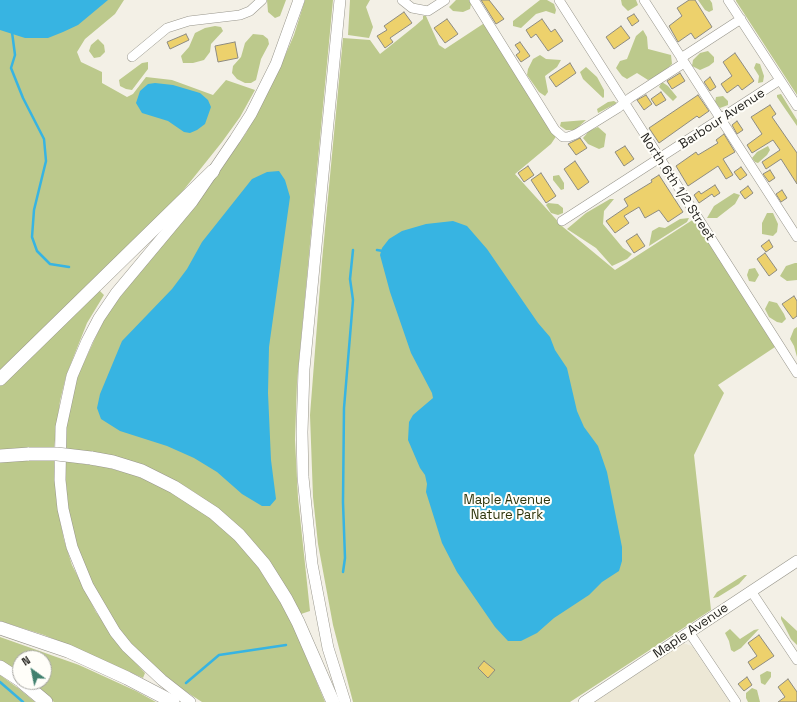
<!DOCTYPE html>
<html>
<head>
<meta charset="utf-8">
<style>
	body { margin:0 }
	#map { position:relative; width:797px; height:702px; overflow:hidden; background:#f3f0e6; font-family:"Space Grotesk",sans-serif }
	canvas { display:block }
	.north { position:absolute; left:12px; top:650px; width:40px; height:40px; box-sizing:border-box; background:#fffef9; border:1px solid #a8a7a2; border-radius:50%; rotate:327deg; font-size:11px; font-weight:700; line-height:16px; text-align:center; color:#252420 }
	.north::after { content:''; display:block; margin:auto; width:14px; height:18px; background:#41806e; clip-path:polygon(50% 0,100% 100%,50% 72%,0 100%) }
</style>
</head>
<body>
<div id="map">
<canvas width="797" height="702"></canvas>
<div class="north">N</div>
</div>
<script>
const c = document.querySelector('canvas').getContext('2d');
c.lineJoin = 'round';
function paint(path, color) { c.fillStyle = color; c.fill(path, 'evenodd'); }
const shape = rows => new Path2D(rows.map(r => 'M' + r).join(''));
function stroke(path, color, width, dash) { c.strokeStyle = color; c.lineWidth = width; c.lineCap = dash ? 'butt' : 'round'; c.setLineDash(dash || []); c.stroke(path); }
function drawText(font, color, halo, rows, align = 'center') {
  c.font = font + ' "Space Grotesk",sans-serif'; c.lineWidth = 4; c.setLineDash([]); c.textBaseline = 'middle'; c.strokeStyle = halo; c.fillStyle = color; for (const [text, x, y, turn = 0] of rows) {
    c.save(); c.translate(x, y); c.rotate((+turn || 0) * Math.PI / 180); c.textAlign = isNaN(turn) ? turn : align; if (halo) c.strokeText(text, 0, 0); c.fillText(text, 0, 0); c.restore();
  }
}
paint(shape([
	[683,643,692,646,730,702,594,702]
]), '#ede8d6');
paint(shape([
	[0,0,124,0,115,14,85,39,77,52,81,62,102,72,102,83,127,97,133,94,146,77,172,80,213,95,226,80,255,90,240,117,222,142,170,207,0,375],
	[267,0,286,0,280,16,275,18,268,12],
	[305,0,333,0,297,382,295,440,298,498,310,611,301,614,219,510,197,494,183,485,99,453,64,449,68,415,78,375,106,315,220,170,246,133,278,72,294,35],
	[350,0,370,0,366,7,373,27,369,38,348,35],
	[456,0,469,0,471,4,470,9,463,12,453,11,449,7],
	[540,0,547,0,554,4,556,10,555,14,546,11,536,14,521,28,513,26,513,21],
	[621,0,636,0,638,5,628,11,622,5],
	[698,0,710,0,712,3,713,10,709,12,705,10],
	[736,0,797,0,797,95,736,1],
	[423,16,426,16,439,45,445,49,486,22,557,135,551,144,515,174,563,227,615,270,694,219,775,347,718,385,724,393,694,455,711,610,570,702,353,702,333,625,318,544,313,497,310,415,322,261,343,38,370,40,380,54,415,26,423,19],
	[215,26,221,27,223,31,211,44,210,52,204,60,193,63,183,63,181,56,189,47,195,33,205,28],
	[643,30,647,37,648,49,671,55,672,64,659,76,648,80,637,73,627,79,622,76,616,68,620,61,627,59,636,36],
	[253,34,263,35,268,39,269,44,261,59,256,80,251,83,245,83,237,79,232,73,233,66,241,57,245,43],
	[98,39,104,45,105,52,100,57,94,58,89,51,91,45],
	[708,51,714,57,714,62,709,66,700,70,692,66,693,60,700,53],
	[540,55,546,59,561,60,557,67,545,76,548,92,545,96,539,92,527,75,528,69,533,59],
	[148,62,148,69,132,90,126,89,120,86,119,80,142,63],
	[756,63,760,64,764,76,763,82,758,83,759,76,754,68],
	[586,67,597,77,604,90,604,97,603,98,583,79,580,72],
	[662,82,668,86,677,97,673,101,659,87],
	[781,94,797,120,797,126,777,97,777,95],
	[723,96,728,101,728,105,720,108,715,102,716,97],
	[614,101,617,103,598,113,597,109,608,102],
	[586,120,575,130,566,130,560,126,561,122],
	[598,127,606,134,604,147,599,149,588,144,583,138,589,131],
	[768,146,770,150,767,155,758,163,755,162,752,158,757,152],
	[559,175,564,183,564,189,561,190,553,180,553,176],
	[734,193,740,195,735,204,717,218,707,218,714,206],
	[610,199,614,199,604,211,603,224,623,248,632,254,627,259,612,266,596,248,567,229,586,213],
	[548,203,558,204,563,208,563,213,558,215,551,213,546,205],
	[767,213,773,213,778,224,777,232,773,236,762,234,762,223],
	[689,218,687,222,649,246,652,231,659,227,665,228,680,219],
	[795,263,797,263,797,280,787,281,780,276,786,266],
	[755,268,759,275,755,282,749,281,747,275,749,269],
	[98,289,104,295,87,323,66,376,60,401,54,448,0,450,0,384],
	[769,301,777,303,784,314,786,319,782,323,777,322,769,317,765,309],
	[797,327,797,357,794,346,790,339,794,329],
	[30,460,54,460,57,505,64,540,72,565,96,612,123,649,145,673,143,678,83,651,44,635,0,621,0,462],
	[64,461,105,467,134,475,167,489,215,521,237,541,253,559,289,616,325,702,202,702,171,682,132,645,118,627,91,583,81,558,69,516],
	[744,575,747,575,739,584,718,597,713,598,717,592],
	[781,616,797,631,797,645,791,639,781,619],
	[730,629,740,639,754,630,759,629,741,648,734,652,731,650,729,641,725,633],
	[0,637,79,665,136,691,156,702,54,702,30,682,44,682,44,658,20,658,20,675,0,661],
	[767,671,771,672,771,677,765,685,761,683,760,675],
	[0,675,18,688,35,702,0,702],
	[752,688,757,690,760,702,748,702,746,698,746,693]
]), '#bcc98c');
paint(shape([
	[0,0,108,0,78,25,63,32,48,38,25,38,0,30],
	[155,83,173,85,200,93,208,100,211,107,205,124,197,130,190,133,184,132,168,121,142,113,136,103,140,91,148,84],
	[279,171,285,180,290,197,269,347,268,393,271,460,276,499,270,506,262,506,242,494,217,472,194,458,167,446,120,431,101,419,97,408,100,394,122,341,172,289,187,269,202,242,252,179,267,172],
	[453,221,467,226,487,249,538,323,550,337,555,350,567,368,577,411,584,427,598,446,607,472,622,547,622,561,619,571,602,582,589,595,554,618,537,633,521,641,508,641,495,627,457,572,442,543,426,492,427,484,425,475,420,468,408,440,409,422,413,415,433,398,432,393,411,353,390,292,380,255,382,248,389,239,402,231,426,224]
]), '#37b4e2');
stroke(shape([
	[12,32,15,55,11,68,23,98,44,139,46,161,34,210,32,237,37,251,50,264,69,267],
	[377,250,383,251],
	[343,572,345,558,343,502,344,408,353,300,350,279,353,250],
	[0,682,23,702],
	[186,683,219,655,286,645]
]), '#37b4e2', 2.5);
const building = shape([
	[481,0,489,0,504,19,496,24,481,0],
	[689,0,695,0,712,27,695,39,691,33,678,42,669,26,682,16,677,8,689,0],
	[404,12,412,23,390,38,393,42,385,48,377,36,387,30,384,26,404,12],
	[634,14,639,21,632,26,627,18,634,14],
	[447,19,458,34,445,43,434,28,447,19],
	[542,19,551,32,555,29,563,41,548,51,536,34,531,38,526,30,542,19],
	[621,26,630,38,614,49,606,37,621,26],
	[186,34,189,40,170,49,167,42,186,34],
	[235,42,238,58,218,62,215,46,235,42],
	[520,42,530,56,521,62,516,55,520,52,515,45,520,42],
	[735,53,754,81,742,90,738,85,727,93,721,84,732,76,723,62,735,53],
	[570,63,576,73,556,87,549,77,570,63],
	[680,73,685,81,672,89,667,81,680,73],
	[710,77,716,87,710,91,704,82,710,77],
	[661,92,666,100,656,106,651,99,661,92],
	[646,95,652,104,644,110,637,100,646,95],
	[698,95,709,111,699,118,697,116,659,143,649,128,698,95],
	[770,105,776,114,772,117,797,153,797,184,781,159,766,169,762,162,780,150,773,140,752,153,747,145,762,134,751,117,770,105],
	[737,121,743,130,737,134,732,125,737,121],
	[724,134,735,152,723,159,733,175,726,179,718,166,688,186,676,166,696,152,698,155,718,143,716,140,724,134],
	[580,138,587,148,576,155,568,144,580,138],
	[625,146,634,159,624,166,615,152,625,146],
	[575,161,589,182,578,190,564,169,575,161],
	[528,166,534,175,524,182,518,173,528,166],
	[741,167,747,175,740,180,734,172,741,167],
	[770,170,775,178,769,182,763,174,770,170],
	[541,173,556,196,546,203,531,180,541,173],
	[659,175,683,212,668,222,659,210,645,218,639,207,624,216,629,223,615,233,606,221,628,206,624,199,652,182,651,180,659,175],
	[715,185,720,193,714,197,712,194,699,203,694,195,699,191,701,194,715,185],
	[748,186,753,193,745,199,740,192,748,186],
	[782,190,787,198,781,202,776,194,782,190],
	[637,234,645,246,634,253,626,241,637,234],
	[769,240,773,247,766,252,761,246,769,240],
	[765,253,777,270,769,276,757,259,765,253],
	[794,296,797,301,797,316,793,319,782,304,794,296],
	[759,635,774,656,753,670,748,662,757,656,748,643,759,635],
	[484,661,495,670,488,678,478,668,484,661],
	[747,677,752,685,744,691,738,684,747,677],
	[788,679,797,692,797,702,778,702,785,697,778,687,788,679]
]);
paint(building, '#edd16c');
stroke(building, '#8d8b81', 1);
const minor = shape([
	[402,0,412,8,428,11,445,0],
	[474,0,555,130,563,137,568,137,576,134,618,108,630,98,684,63],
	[559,0,797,373],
	[644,0,797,237],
	[728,0,797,106],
	[132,57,167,28,189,21,240,15,250,11,262,0],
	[681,58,741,19],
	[562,221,780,80],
	[751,591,797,660],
	[689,632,736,702]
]);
const major = shape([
	[340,0,304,369,302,432,303,477,312,564,328,648,345,702],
	[190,702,162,680,127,647,115,632,88,586,72,547,63,509,60,480,61,427,72,376,87,341,99,318,116,293,192,202,235,139,251,114,276,64,299,0],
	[584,702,797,561]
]);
const highway = shape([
	[0,379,213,171],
	[0,456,29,454],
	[91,458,113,462,142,471,174,487,214,513,239,535,264,564,286,599,298,622,333,702],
	[0,628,68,651,127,678,173,702],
	[0,667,20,680],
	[22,682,46,702]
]);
stroke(minor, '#98968c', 10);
stroke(major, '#98968c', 12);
stroke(highway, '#98968c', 14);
stroke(minor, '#fff', 9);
stroke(major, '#fff', 11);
stroke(highway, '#fff', 13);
const highwayBridge = shape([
	[29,454,57,454,91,458]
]);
stroke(highwayBridge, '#98968c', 14, []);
stroke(highwayBridge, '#fff', 13);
drawText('13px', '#252420', '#fffef9', [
	["Barbour Avenue",722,119,-33],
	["North 6th 1/2 Street",677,187,57],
	["Maple Avenue",691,631,-34]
]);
drawText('13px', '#2e350b', '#fffef9', [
	["Maple Avenue",507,500],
	["Nature Park",507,515]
]);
</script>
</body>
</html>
